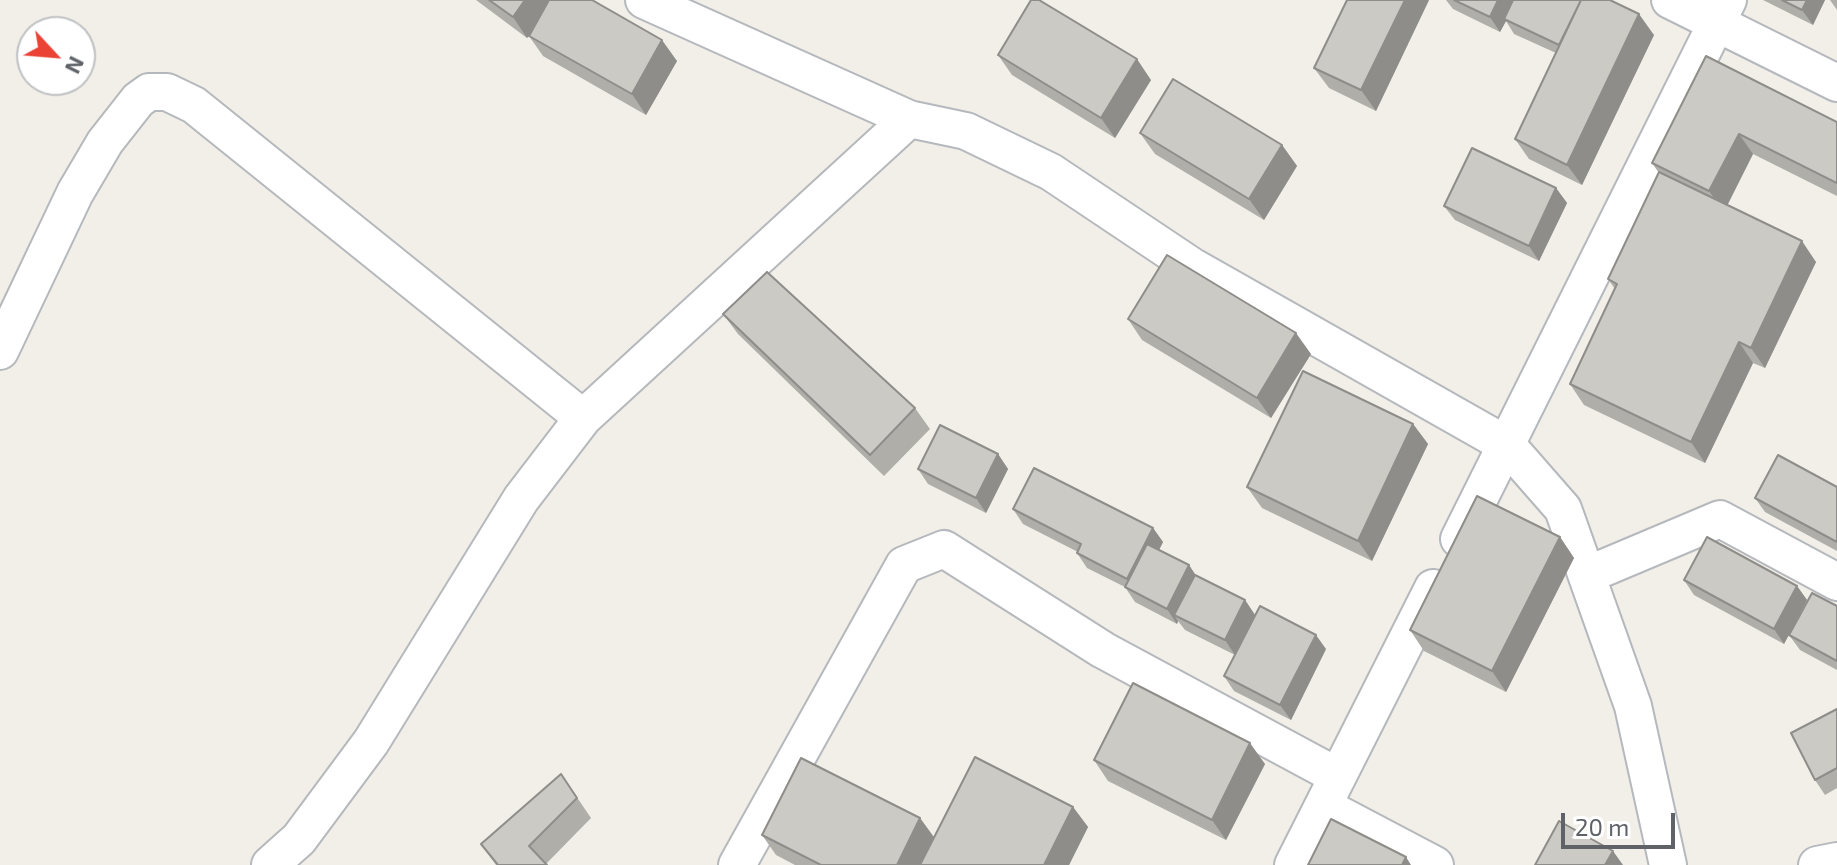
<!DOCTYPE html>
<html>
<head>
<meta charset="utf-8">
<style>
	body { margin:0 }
	#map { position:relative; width:1837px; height:865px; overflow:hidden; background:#f1efe8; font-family:"Exo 2",sans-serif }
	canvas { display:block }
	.north { position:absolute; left:16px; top:16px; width:80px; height:80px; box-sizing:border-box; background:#fff; border:2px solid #bfc1c3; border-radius:50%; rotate:116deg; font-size:22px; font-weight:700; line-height:32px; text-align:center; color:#5f6368 }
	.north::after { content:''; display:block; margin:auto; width:28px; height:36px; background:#ea4335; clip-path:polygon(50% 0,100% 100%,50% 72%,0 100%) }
	.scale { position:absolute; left:1561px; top:813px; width:114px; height:36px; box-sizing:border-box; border:4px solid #5f6368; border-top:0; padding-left:10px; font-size:24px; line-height:28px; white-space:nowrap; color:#5f6368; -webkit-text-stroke:6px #fff; paint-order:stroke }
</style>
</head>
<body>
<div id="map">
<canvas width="1837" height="865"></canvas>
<div class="north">N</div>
<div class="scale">20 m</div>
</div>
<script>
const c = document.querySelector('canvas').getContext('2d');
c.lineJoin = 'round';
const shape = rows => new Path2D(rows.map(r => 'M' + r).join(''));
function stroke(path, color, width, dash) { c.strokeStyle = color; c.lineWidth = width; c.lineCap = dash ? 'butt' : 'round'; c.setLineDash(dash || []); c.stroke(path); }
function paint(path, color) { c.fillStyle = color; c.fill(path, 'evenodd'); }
const street = shape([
	[644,0,909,119,966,131,1051,172,1193,267,1507,445,1563,509,1633,706,1668,865],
	[1670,0,1837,83],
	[0,351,75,193,105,142,138,100,149,92,167,92,194,105,583,418],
	[1459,539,1728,0],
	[1587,575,1720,519,1837,582],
	[1323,806,1435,865],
	[270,865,299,839,371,742,521,499,583,418,909,119],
	[737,865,904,565,944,549,1103,650,1337,776],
	[1293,865,1433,588],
	[1817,865,1837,861]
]);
stroke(street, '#b5b8bc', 40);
stroke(street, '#fff', 36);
paint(shape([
	[476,0,592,0,677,61,646,115,543,56,529,36,527,38],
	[1347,0,1429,0,1376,111,1329,88,1314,68],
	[1446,0,1610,0,1654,35,1582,185,1529,159,1515,139,1556,53,1514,34,1506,21,1500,32,1453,9],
	[1763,0,1825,0,1813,25],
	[1830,0,1837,0,1837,10],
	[998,55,1151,80,1115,138,1012,75],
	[1706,56,1837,122,1837,196,1753,154,1727,205,1816,262,1765,368,1753,363,1705,463,1584,405,1570,384,1615,289,1608,279,1659,173,1652,163],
	[1140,133,1282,145,1297,166,1264,220,1155,154],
	[1556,188,1567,203,1539,261,1455,220,1444,206],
	[723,314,915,408,930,429,884,476,738,334],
	[1128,319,1311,354,1271,418,1142,340],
	[1413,424,1428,444,1372,561,1262,508,1247,487],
	[998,454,1008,469,986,513,928,484,918,469],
	[1837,487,1837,551,1765,512,1755,498],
	[1013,509,1153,528,1163,542,1159,550,1189,565,1195,575,1245,600,1255,615,1235,655,1185,630,1178,621,1177,624,1135,602,1125,587,1087,568,1077,553,1078,552,1023,524],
	[1560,537,1574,558,1506,692,1424,651,1410,630],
	[1684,580,1797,586,1807,600,1784,644,1694,595],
	[1837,606,1837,670,1800,650,1789,635],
	[1326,649,1291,720,1234,691,1224,676],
	[1837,709,1837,788,1825,795,1815,780],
	[1094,760,1265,764,1226,840,1108,781],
	[561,774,591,818,546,864,547,865,496,865,481,844],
	[1073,807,1088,827,1069,865,795,865,776,855,762,835,920,818,934,837]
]), '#afaea9');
paint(shape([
	[525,0,554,0,527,38,513,17],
	[1405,0,1429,0,1376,111,1361,90],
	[1498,0,1516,0,1504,19,1506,21,1500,32,1490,17],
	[1807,0,1825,0,1813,25,1802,10],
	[1639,14,1654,35,1582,185,1567,165],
	[662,40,677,61,646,115,632,94],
	[1137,59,1151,80,1115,138,1101,118],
	[1739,134,1753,154,1724,212,1709,191],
	[1282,145,1297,166,1264,220,1249,199],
	[1556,188,1567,203,1539,261,1529,246],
	[1802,241,1816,262,1765,368,1751,348],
	[1296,333,1311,354,1271,418,1257,398],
	[1739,342,1753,363,1705,463,1691,442],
	[1413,424,1428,444,1372,561,1358,541],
	[998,454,1008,469,986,513,976,498],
	[1153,528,1163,542,1137,593,1127,579],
	[1560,537,1574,558,1506,692,1492,671],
	[1189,565,1199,580,1174,615,1178,621,1177,624,1167,609],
	[1797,586,1807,600,1784,644,1774,629],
	[1245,600,1255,615,1235,655,1225,640],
	[1316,635,1326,649,1291,720,1280,705],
	[1250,743,1265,764,1226,840,1212,820],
	[1073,807,1088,827,1069,865,1044,865],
	[920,818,935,839,922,865,897,865],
	[1613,851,1623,865,1605,865],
	[1406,857,1411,865,1402,865]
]), '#8f8d8a');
const building = shape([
	[489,0,525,0,513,17,489,0],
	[549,0,592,0,662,40,632,94,529,36,549,0],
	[1031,0,1039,0,1137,59,1101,118,998,55,1031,0],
	[1347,0,1405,0,1361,90,1314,68,1347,0],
	[1454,0,1498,0,1490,17,1454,0],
	[1513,0,1581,0,1559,45,1504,19,1513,0],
	[1581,0,1610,0,1639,14,1567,165,1515,139,1581,0],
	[1782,0,1807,0,1802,10,1782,0],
	[1706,56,1837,122,1837,183,1739,134,1709,191,1652,163,1706,56],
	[1173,79,1282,145,1249,199,1140,133,1173,79],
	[1472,148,1556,188,1529,246,1444,206,1472,148],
	[1659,172,1802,241,1751,348,1739,342,1691,442,1570,384,1617,284,1608,279,1659,172],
	[1167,255,1296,333,1257,398,1128,319,1167,255],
	[767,272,915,408,870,455,723,314,767,272],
	[1303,371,1413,424,1358,541,1247,487,1303,371],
	[940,425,998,454,976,498,918,469,940,425],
	[1778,455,1837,487,1837,542,1755,498,1778,455],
	[1034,468,1153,528,1127,579,1077,553,1081,544,1013,509,1034,468],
	[1477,496,1560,537,1492,671,1410,630,1477,496],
	[1707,537,1797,586,1774,629,1684,580,1707,537],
	[1147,544,1189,565,1167,609,1125,587,1147,544],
	[1195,575,1245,600,1225,640,1174,615,1195,575],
	[1812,593,1837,606,1837,661,1789,635,1812,593],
	[1260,606,1316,635,1280,705,1224,676,1260,606],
	[1133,683,1250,743,1212,820,1094,760,1133,683],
	[1837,709,1837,768,1815,780,1791,733,1837,709],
	[975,757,1073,807,1044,865,920,865,975,757],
	[801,758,920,818,897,865,821,865,762,835,801,758],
	[561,774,577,798,529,846,547,865,498,865,481,844,561,774],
	[1331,819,1406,857,1402,865,1308,865,1331,819],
	[1559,821,1613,851,1605,865,1535,865,1559,821]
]);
paint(building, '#cccac5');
stroke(building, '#8f8d8a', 2);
</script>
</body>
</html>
